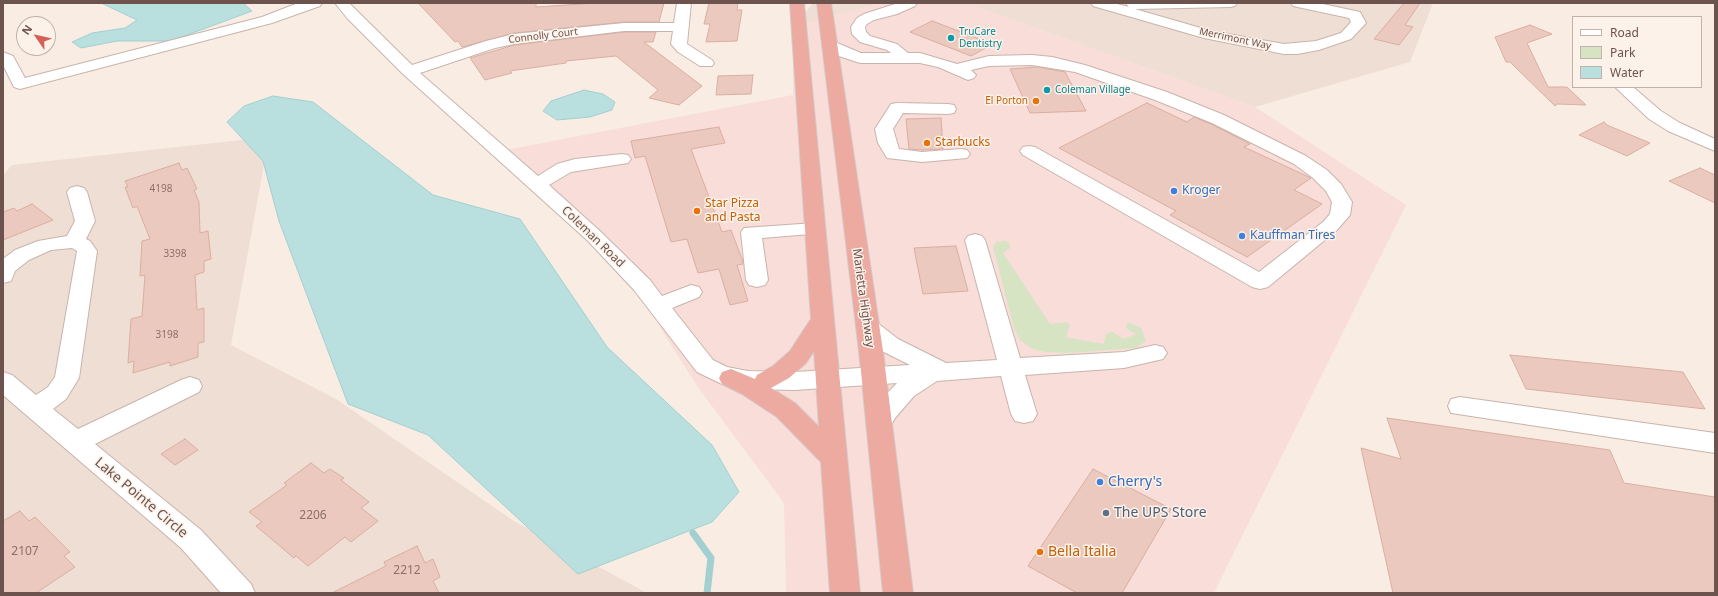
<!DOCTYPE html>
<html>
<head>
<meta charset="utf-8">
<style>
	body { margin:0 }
	#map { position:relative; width:1718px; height:596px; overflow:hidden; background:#f9ede3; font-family:"Noto Sans",sans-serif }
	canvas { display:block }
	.frame { position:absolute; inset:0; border:4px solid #6d534d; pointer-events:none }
	.legend { position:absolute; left:1572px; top:16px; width:130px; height:72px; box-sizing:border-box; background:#fcf2e9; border:1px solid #c3b2ab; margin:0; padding:5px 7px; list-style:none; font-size:12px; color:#6d534d }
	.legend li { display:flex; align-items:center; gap:8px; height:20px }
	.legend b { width:20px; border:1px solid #c3b2ab }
	.north { position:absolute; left:16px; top:16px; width:40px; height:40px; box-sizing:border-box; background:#fcf2e9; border:1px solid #c3b2ab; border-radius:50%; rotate:304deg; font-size:11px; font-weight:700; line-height:16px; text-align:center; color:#6d534d }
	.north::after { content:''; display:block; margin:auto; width:14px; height:18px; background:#d46057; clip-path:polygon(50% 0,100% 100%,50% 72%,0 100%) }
</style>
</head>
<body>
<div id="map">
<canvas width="1718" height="596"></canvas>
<div class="frame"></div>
<ul class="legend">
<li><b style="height:5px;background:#fff"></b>Road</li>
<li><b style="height:11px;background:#d6e4c4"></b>Park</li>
<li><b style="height:11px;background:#badfdf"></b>Water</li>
</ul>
<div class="north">N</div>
</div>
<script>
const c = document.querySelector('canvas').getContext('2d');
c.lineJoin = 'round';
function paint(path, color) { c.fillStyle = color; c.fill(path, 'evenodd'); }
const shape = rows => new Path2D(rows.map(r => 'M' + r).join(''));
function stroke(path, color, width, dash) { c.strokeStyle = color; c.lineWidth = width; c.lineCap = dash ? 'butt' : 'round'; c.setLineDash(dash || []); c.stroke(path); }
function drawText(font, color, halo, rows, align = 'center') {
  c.font = font + ' "Noto Sans",sans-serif'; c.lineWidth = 3; c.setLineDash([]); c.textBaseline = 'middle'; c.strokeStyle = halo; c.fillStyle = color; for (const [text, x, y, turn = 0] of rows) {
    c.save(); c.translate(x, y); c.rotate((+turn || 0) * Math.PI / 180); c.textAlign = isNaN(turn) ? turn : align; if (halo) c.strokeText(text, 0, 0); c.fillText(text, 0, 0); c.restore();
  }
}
paint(shape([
	[813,3,882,3,793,27],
	[966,3,1433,3,1410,62,1255,107],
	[269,137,231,345,336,399,514,521,647,593,3,593,3,175,12,165]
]), '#efded3');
paint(shape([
	[882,3,966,3,1255,107,1406,205,1214,593,786,593,784,503,697,386,666,337,625,266,495,152,793,95,793,27]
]), '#f8ddd8');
paint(shape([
	[1005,241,1010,244,1010,248,1003,253,1050,324,1066,322,1070,325,1066,337,1104,344,1106,334,1112,332,1124,339,1136,334,1126,328,1128,322,1141,328,1146,341,1136,348,1068,353,1044,352,1031,348,1020,340,1014,328,993,247,996,242]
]), '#d6e4c4');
const water = shape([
	[101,3,243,3,252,11,171,41,117,41,81,48,72,42,92,33,125,28,137,20,101,3],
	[584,90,603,94,615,102,612,110,590,117,557,120,543,111,551,101,584,90],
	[273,96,313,102,433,195,520,219,607,347,712,445,739,492,712,522,578,574,428,435,348,404,279,221,263,161,227,122,244,106,273,96]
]);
paint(water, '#badfdf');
stroke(water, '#a2cfd0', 1);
stroke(shape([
	[693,533,711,558,707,593]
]), '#a2cfd0', 7);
const building = shape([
	[418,3,536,3,536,7,596,3,664,3,659,22,624,22,514,33,462,47,458,41,455,42,418,3],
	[709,3,738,3,737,10,742,10,737,41,706,42,710,24,704,24,709,3],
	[1404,3,1420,3,1405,25,1413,27,1399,45,1374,39,1404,3],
	[932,21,993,44,971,56,910,32,932,21],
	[1530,25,1552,34,1527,43,1548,87,1567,87,1586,105,1557,104,1555,106,1510,62,1506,62,1495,37,1530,25],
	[624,32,656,32,653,42,644,42,702,86,679,105,649,98,658,90,616,56,566,61,566,63,510,71,512,73,485,80,470,58,514,45,624,32],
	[1038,67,1065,72,1086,111,1030,113,1010,69,1038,67],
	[753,75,751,94,716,95,718,76,753,75],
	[1147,103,1187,122,1194,117,1211,124,1250,144,1244,147,1311,178,1294,190,1322,204,1247,257,1170,215,1176,211,1059,148,1147,103],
	[941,118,943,149,922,150,909,149,906,119,941,118],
	[1604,122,1607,125,1650,143,1627,156,1579,135,1604,122],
	[719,127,725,143,691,149,722,232,731,230,742,259,743,264,737,265,748,301,730,305,719,269,698,273,687,239,671,242,645,156,635,158,631,141,719,127],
	[179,163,182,170,187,168,197,189,194,190,199,202,200,233,208,231,211,259,204,261,204,272,195,275,197,310,204,308,204,342,198,343,198,357,170,366,170,362,133,373,134,361,128,363,131,319,142,316,145,275,140,276,142,241,150,239,137,206,133,208,125,187,128,187,125,181,179,163],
	[1700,168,1715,175,1715,203,1669,181,1700,168],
	[32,204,53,220,3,240,3,212,14,208,17,211,32,204],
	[956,246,968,291,923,294,914,248,956,246],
	[1510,355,1683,372,1705,409,1526,389,1510,355],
	[1387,418,1610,450,1624,483,1715,497,1715,593,1393,593,1361,448,1401,459,1387,418],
	[185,439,198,450,175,465,161,454,185,439],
	[311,463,324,473,330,469,344,478,341,480,369,502,361,508,378,521,351,542,345,537,308,566,296,556,294,558,256,526,262,522,249,512,287,485,284,483,311,463],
	[1093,469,1171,509,1122,593,1077,593,1028,566,1093,469],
	[20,511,29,521,35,517,70,552,64,556,75,567,36,593,3,593,3,521,20,511],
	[417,546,425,563,433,559,440,577,433,581,439,593,332,593,386,566,384,562,417,546]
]);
paint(building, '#ebc9be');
stroke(building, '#dbaea1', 1);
const minor = shape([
	[298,3,322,3,320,6,272,23,20,89,14,87,3,65,3,52,13,56,25,78,262,17,298,3],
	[335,3,349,3,412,65,486,41,514,34,624,23,674,23,677,3,691,3,687,44,712,60,714,63,712,66,700,66,678,52,671,44,673,31,624,31,514,44,495,48,420,73,538,176,557,164,575,159,622,154,628,155,631,159,628,163,571,172,549,185,602,233,650,280,662,296,691,285,699,287,702,292,699,297,672,308,713,360,727,367,748,371,795,372,910,365,882,351,859,331,856,326,859,321,867,318,875,321,898,339,946,363,997,360,965,240,968,236,975,234,982,236,985,240,1020,358,1124,352,1155,345,1163,347,1167,353,1163,359,1124,368,1025,375,1037,414,1033,421,1024,423,1015,421,1011,414,1001,376,937,381,914,396,895,418,888,430,879,433,870,430,866,423,877,404,897,383,795,390,748,389,722,384,697,372,634,290,588,241,403,74,347,18,335,3],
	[898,3,917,3,915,6,897,14,874,20,867,24,865,27,866,32,870,36,897,44,908,53,920,53,957,64,989,56,1032,55,1052,57,1085,65,1167,92,1224,115,1306,156,1327,170,1341,184,1352,202,1350,215,1337,230,1268,287,1260,289,1252,287,1023,155,1020,151,1023,147,1029,146,1035,147,1259,272,1323,222,1330,214,1332,202,1326,191,1313,178,1294,164,1212,123,1155,100,1075,72,1032,65,989,66,971,70,976,75,974,78,968,80,938,67,920,63,860,63,836,55,822,45,825,42,830,40,861,53,891,53,887,50,860,42,852,34,851,27,857,18,864,14,898,3],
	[1091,3,1113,3,1129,7,1127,5,1128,3,1237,3,1235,6,1230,7,1135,9,1211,31,1284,44,1316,41,1341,33,1351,22,1349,18,1293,6,1291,3,1318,3,1360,12,1366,23,1351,39,1319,50,1297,54,1284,54,1204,38,1093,6,1091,3],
	[1615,87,1633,87,1661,111,1680,123,1715,139,1715,151,1668,131,1649,119,1615,87],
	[897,103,948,104,954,105,956,109,954,113,948,114,903,113,893,129,899,149,922,152,961,149,967,150,970,154,967,158,922,162,887,158,878,143,875,129,891,104,897,103],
	[77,186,84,188,87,192,95,221,86,239,90,241,97,251,79,378,66,399,53,409,78,429,181,380,190,377,199,380,202,386,199,392,95,444,201,530,251,584,255,593,221,593,181,548,3,395,3,372,12,375,36,395,48,387,55,377,77,251,72,248,51,250,29,260,15,271,11,281,3,283,3,259,15,250,38,241,67,236,75,221,67,192,70,188,77,186],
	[815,223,822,225,825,229,822,233,762,238,768,280,765,285,757,287,749,285,746,280,741,232,744,228,815,223],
	[1460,397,1715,433,1715,453,1451,413,1448,406,1451,399,1460,397]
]);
const highway = shape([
	[790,3,804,3,860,593,830,593,821,462,777,417,742,394,722,384,719,378,722,372,731,369,755,379,757,375,773,366,790,351,811,319,790,3],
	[814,351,819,427,795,403,771,388,789,378,806,363,814,351],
	[817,3,831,3,883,351,913,593,883,593,859,351,817,3]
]);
stroke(minor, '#c8b4ac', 2);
stroke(highway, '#d3cbca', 2);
paint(minor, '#fff');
paint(highway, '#ecaaa1');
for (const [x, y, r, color] of [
	[951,38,4,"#0f9aa8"],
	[1047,90,4,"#0f9aa8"],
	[1036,101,4,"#e8710a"],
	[927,143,4,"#e8710a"],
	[1174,191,4,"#3f7fe0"],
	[697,211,4,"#e8710a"],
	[1242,236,4,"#3f7fe0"],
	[1100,482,4,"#3f7fe0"],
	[1106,513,4,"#5c6f8a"],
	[1040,552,4,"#e8710a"]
]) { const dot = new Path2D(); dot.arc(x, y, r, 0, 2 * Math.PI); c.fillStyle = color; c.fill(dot); stroke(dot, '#fcf2e9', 1.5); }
drawText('10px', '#0d838f', '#fcf2e9', [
	["TruCare",959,32],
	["Dentistry",959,44],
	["Coleman Village",1055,90]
], 'left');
drawText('10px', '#6d534d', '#fcf2e9', [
	["Connolly Court",543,36,-7],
	["Merrimont Way",1235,39,12]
]);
drawText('10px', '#c56008', '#fcf2e9', [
	["El Porton",1028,101]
], 'right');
drawText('10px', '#8c7069', null, [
	["4198",161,189],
	["3398",175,254],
	["3198",167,335]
]);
drawText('12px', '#c56008', '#fcf2e9', [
	["Starbucks",935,143],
	["Star Pizza",705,204],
	["and Pasta",705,218]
], 'left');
drawText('12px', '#366cbe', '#fcf2e9', [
	["Kroger",1182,191],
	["Kauffman Tires",1250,236]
], 'left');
drawText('12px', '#6d534d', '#fcf2e9', [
	["Coleman Road",593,237,44],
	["Marietta Highway",863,298,82]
]);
drawText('12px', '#8c7069', null, [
	["2206",313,516],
	["2107",25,552],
	["2212",407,571]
]);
drawText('14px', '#366cbe', '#fcf2e9', [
	["Cherry's",1108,482]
], 'left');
drawText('14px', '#6d534d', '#fcf2e9', [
	["Lake Pointe Circle",141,498,40]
]);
drawText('14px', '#4e5e75', '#fcf2e9', [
	["The UPS Store",1114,513]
], 'left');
drawText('14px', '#c56008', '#fcf2e9', [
	["Bella Italia",1048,552]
], 'left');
</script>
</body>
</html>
